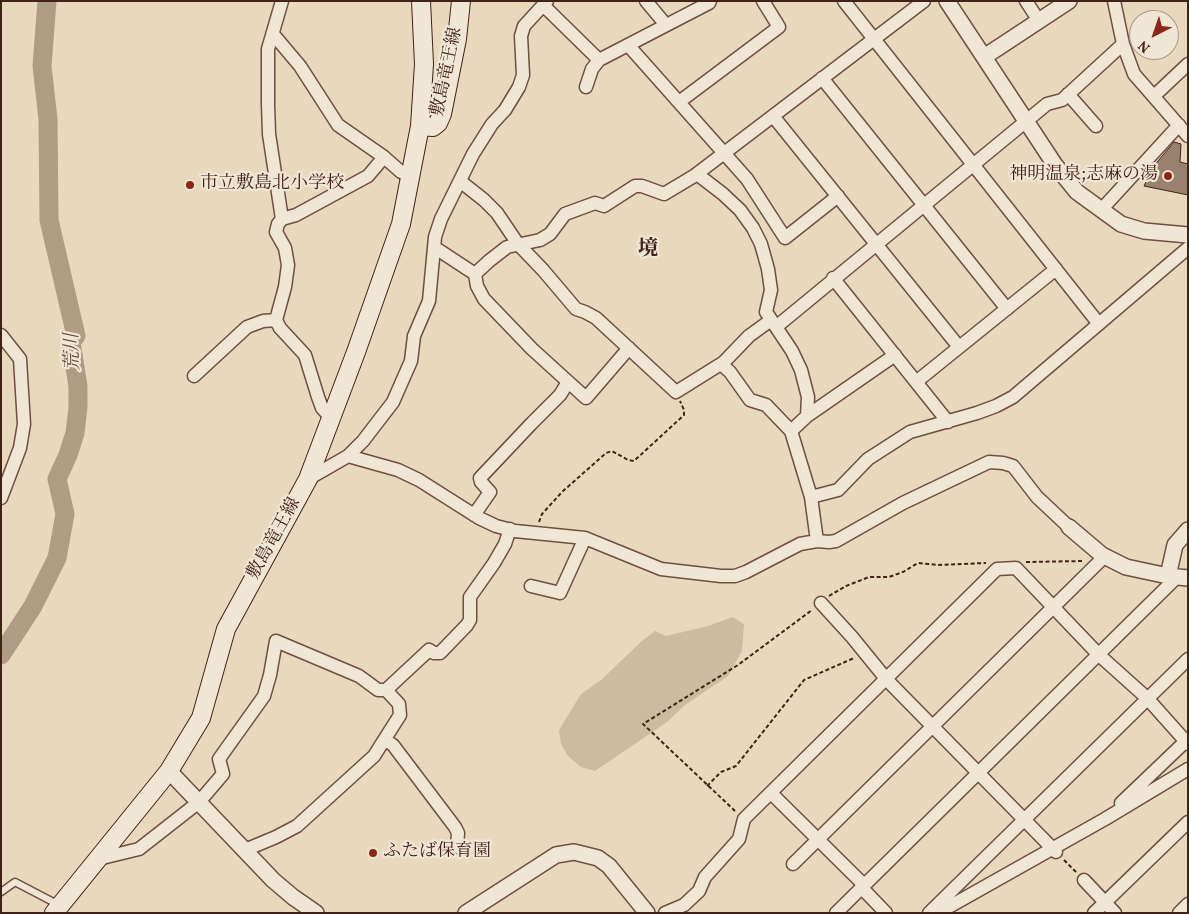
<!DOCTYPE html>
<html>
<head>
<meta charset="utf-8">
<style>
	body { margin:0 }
	#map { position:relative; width:1189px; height:914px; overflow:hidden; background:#e8d9bd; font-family:Vollkorn,serif }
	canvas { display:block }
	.frame { position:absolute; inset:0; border:2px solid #422216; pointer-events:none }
	.north { position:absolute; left:1129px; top:10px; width:50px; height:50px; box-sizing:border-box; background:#f0e6d4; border:1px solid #aa9888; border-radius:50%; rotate:221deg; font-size:14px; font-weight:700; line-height:20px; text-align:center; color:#422216 }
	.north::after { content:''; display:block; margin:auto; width:18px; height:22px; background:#8f2418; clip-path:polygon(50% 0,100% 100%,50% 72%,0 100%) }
</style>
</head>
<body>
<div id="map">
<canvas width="1189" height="914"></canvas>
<div class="frame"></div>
<div class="north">N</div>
</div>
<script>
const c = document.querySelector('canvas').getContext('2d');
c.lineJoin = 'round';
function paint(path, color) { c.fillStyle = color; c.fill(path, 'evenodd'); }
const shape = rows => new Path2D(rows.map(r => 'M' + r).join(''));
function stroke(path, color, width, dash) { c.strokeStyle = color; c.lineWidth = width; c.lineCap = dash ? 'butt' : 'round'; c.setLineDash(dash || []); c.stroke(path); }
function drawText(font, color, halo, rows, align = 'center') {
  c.font = font + ' Vollkorn,"Noto Serif JP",serif'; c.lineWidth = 4.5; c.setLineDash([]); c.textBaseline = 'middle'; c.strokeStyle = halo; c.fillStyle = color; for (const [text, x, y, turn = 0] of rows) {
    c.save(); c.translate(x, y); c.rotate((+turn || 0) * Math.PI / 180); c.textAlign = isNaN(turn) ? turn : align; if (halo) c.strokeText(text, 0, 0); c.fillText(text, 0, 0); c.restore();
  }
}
paint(shape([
	[733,617,744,624,742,651,728,676,685,705,667,722,595,771,581,767,568,756,561,744,559,730,581,694,601,680,643,640,655,631,666,636,708,626]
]), '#ccbaa1');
stroke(shape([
	[1,655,33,606,57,558,65,514,57,479,68,455,75,433,78,407,78,386,71,342,76,336,49,220,48,119,42,66,47,1]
]), '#b09b84', 19);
const building = shape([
	[1174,142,1181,144,1180,162,1188,164,1188,195,1144,186,1153,167,1174,142]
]);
paint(building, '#98816d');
stroke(building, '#422216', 1);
const service = shape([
	[1,892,15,882,59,905]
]);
const minor = shape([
	[646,1,666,25],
	[844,1,1099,324],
	[1026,1,1039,21],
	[1114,1,1123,44,1134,74,1188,136],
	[544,6,599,60,709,3,710,1],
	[273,34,300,66,338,125,384,157,401,172,411,176],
	[628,45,747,179,785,238,838,196],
	[822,78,1007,309],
	[586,87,592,69,599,60],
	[1068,94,1096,126],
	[1154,96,1188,64],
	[679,102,779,27,763,1],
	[773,116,959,347],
	[697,174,723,194,740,210,753,228,761,244,768,269,771,290,766,312,792,351,801,370,808,397,807,416,791,431,811,497,817,541],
	[460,181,484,200,497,213,518,244,543,270,576,309,585,312,596,318,676,392,724,362,749,336,771,320],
	[1101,210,1179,125],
	[282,219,269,134,268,104,268,49,282,1],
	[434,247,475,274,477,286,484,299,532,349,586,398,629,348],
	[475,274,489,261,507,247,540,240,550,234,565,214,595,203,604,206,635,186,642,186,664,194,694,176,924,1],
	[833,278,948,422],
	[776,327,1047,104,1062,100,1123,44],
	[1,335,20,359,24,424,20,448,1,498],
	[721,364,730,372,750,400,766,405,791,431],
	[194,376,247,327,263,321,276,320],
	[916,382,1056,269],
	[807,416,895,355],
	[331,418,322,408,318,397,305,355,280,328,276,320,285,287,288,265,285,248,276,232,278,224,282,219,296,215,368,176,384,157],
	[348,456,398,470,419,480,479,518,496,526,515,531,585,538,661,569,721,576,735,576,746,572,800,544,817,541,829,542,836,541,903,503,989,462,1003,463,1013,466,1037,497,1069,527],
	[308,479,348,456,363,441,393,402,411,361,414,336,429,301,435,237,441,219,473,154,492,124,505,110,519,87,523,75,521,36,524,26,547,1],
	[811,497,838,490,868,459,910,432,977,413,996,406,1013,397,1188,248],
	[474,515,490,492,481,482,480,478,531,424,560,395,568,382],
	[531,586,560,593,585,538],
	[821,603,852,637,887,680,1056,852],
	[385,740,393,745,455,827,458,833,457,847],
	[771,793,864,885],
	[1121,803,1188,739],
	[245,850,276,837,297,826,374,756,400,715,399,704,386,690,429,650,434,653,440,653,467,625,470,620,470,597,494,563,505,544,510,529],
	[98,859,139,849,199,802,223,774,219,759,264,696,270,675,276,641,359,676,378,690,386,690],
	[793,864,1105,556],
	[1084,880,1115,913],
	[861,887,886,913],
	[665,913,684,905,699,891,705,877,739,839,744,819,997,569,1016,568,1099,655,1147,698,1188,744],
	[836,913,1177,577],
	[929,913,1188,659],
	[938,913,1105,819,1188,769],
	[1094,913,1188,822],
	[1179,913,1188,904]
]);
const tertiary = shape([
	[947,1,1055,165,1077,192,1121,224,1144,231,1188,235],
	[984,57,1069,1],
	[1069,527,1102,555,1126,567,1168,576,1188,578],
	[1168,576,1175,545,1188,530],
	[169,771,273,880,293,897,316,913],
	[466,913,556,855,574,852,598,858,609,866,647,913]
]);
const secondary = shape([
	[420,126,424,64,421,1],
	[54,913,169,771,201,718,226,629,308,479,356,352,401,224,420,126,433,127,438,123,442,114,457,39,461,1]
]);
stroke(service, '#6c5040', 9);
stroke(minor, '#6c5040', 15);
stroke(tertiary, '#6c5040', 18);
stroke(secondary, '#422216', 20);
stroke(shape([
	[539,522,542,514,562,492,606,453,612,451,628,460,634,461,684,415,684,410,680,401],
	[1026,562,1083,561],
	[829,596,846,586,869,577,889,577,903,572,918,563,938,565,986,563],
	[707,786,721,772,736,766,804,680,854,658],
	[735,811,643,724,738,665,812,610],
	[1064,860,1077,873]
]), '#422216', 2, [4, 2.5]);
stroke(service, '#f0e6d4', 6);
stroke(minor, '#f0e6d4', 12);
stroke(tertiary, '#f0e6d4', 15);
stroke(secondary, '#f0e6d4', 18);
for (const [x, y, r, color] of [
	[1168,176,5,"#8f2418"],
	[190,185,5,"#8f2418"],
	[373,853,5,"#8f2418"]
]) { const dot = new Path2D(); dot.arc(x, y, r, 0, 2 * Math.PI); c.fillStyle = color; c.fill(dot); stroke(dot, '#f0e6d4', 2); }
drawText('18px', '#422216', '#f0e6d4', [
	["敷島竜王線",448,72,-78],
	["敷島竜王線",275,539,-61]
]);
drawText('18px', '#422216', '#f0e6d4', [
	["神明温泉;志麻の湯",1158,176,"right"],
	["市立敷島北小学校",200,185],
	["ふたば保育園",383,853]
], 'left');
drawText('italic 19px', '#634637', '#f0e6d4', [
	["荒川",74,352,-92]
]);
drawText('bold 20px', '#422216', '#f0e6d4', [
	["境",648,250]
]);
</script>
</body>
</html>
